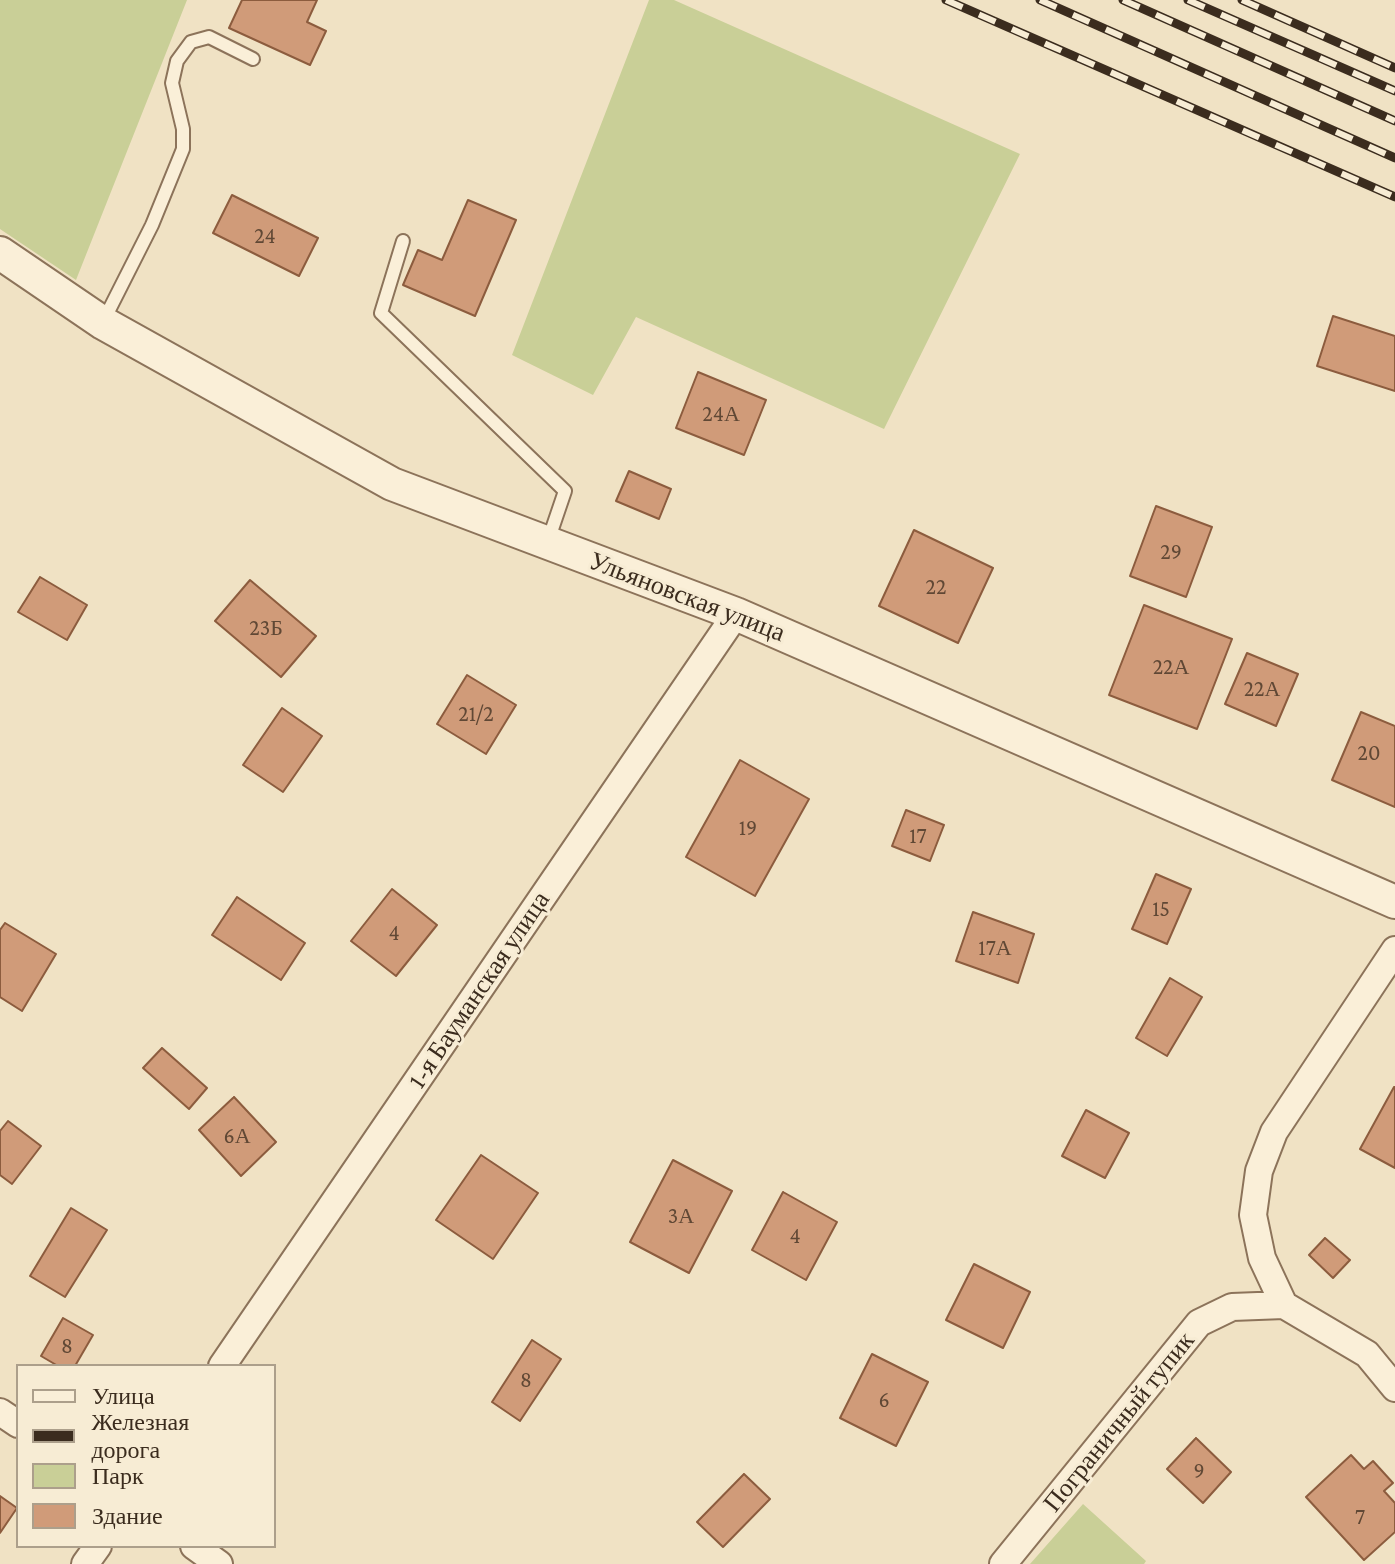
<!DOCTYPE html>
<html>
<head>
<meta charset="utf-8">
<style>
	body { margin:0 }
	#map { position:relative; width:1395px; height:1564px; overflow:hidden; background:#f0e2c4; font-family:"Crimson Pro",serif }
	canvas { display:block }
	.legend { position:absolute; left:16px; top:1364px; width:260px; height:184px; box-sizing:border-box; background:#f7ecd4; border:2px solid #ac9f8b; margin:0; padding:10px 14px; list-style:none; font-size:24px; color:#3b2c1e }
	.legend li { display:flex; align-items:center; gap:16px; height:40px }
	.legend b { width:40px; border:2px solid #ac9f8b }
</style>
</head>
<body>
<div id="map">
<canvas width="1395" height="1564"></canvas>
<ul class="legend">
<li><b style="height:10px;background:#faefd8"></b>Улица</li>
<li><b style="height:10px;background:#3b2c1e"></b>Железная дорога</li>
<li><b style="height:22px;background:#c9cf97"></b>Парк</li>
<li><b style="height:22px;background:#d09b79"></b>Здание</li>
</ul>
</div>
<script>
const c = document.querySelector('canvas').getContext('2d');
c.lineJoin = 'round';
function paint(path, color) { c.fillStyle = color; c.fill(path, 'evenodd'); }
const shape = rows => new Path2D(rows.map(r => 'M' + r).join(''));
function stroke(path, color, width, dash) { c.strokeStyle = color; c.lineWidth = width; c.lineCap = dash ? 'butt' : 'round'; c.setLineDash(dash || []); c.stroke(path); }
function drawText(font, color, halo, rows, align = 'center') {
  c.font = font + ' "Crimson Pro",serif'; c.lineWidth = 6; c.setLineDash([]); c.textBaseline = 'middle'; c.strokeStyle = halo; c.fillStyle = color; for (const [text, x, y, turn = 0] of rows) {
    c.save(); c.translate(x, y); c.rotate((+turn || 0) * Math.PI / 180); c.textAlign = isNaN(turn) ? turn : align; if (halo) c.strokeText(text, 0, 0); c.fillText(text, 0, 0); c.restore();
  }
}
paint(shape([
	[0,0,187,0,76,280,0,229],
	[649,0,674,0,1020,154,884,429,636,317,593,395,512,355],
	[1083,1504,1146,1561,1144,1564,1030,1564]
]), '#c9cf97');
const building = shape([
	[242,0,317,0,307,22,326,31,310,65,229,28,242,0],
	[232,195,318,238,299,276,213,233,232,195],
	[468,200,516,220,475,316,403,285,418,250,442,260,468,200],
	[1333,316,1395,336,1395,391,1317,366,1333,316],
	[698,372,766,400,744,455,676,428,698,372],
	[629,471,671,489,659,519,616,501,629,471],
	[1156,506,1212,527,1186,597,1130,576,1156,506],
	[914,530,993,568,958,643,879,606,914,530],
	[40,577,87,605,67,640,18,612,40,577],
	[250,580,316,636,281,677,215,621,250,580],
	[1144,605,1232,639,1197,729,1109,695,1144,605],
	[1247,653,1298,674,1276,726,1225,704,1247,653],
	[467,675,516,705,486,754,437,724,467,675],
	[282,708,322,736,283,792,243,765,282,708],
	[1361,712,1395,726,1395,807,1332,780,1361,712],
	[740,760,809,799,755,896,686,857,740,760],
	[906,810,944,825,930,861,892,846,906,810],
	[1156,874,1191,889,1167,944,1132,929,1156,874],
	[392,889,437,925,396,976,351,941,392,889],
	[237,897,305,943,281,980,212,935,237,897],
	[973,912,1034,934,1018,983,956,961,973,912],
	[5,923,56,954,22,1011,0,997,0,930,5,923],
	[1170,978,1202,997,1167,1056,1136,1038,1170,978],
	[162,1048,207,1088,189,1109,143,1068,162,1048],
	[1394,1087,1395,1087,1395,1168,1360,1149,1394,1087],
	[234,1097,276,1142,241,1176,199,1130,234,1097],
	[1086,1110,1129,1133,1105,1178,1062,1156,1086,1110],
	[8,1121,41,1146,12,1184,0,1175,0,1131,8,1121],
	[481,1155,538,1193,493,1259,436,1220,481,1155],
	[673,1160,732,1191,689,1273,630,1242,673,1160],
	[783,1192,837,1222,806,1280,752,1250,783,1192],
	[71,1208,107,1230,65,1297,30,1276,71,1208],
	[1325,1238,1350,1260,1333,1278,1309,1255,1325,1238],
	[974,1264,1030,1292,1003,1348,946,1320,974,1264],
	[63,1318,93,1335,75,1366,58,1366,41,1356,63,1318],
	[532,1340,561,1359,520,1421,492,1402,532,1340],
	[872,1354,928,1382,896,1446,840,1418,872,1354],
	[1196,1438,1231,1472,1203,1503,1167,1469,1196,1438],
	[1351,1455,1364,1469,1373,1461,1393,1483,1384,1491,1395,1503,1395,1532,1364,1560,1306,1497,1351,1455],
	[744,1474,770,1499,723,1547,697,1522,744,1474],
	[0,1496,17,1508,0,1533,0,1496]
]);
paint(building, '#d09b79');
stroke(building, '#8c5c3e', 2);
const service = shape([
	[403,241,381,313,565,491,548,541],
	[103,322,152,225,183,149,183,129,172,83,177,61,191,42,209,37,253,59]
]);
const minor = shape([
	[1284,1305,1262,1258,1253,1215,1259,1171,1274,1132,1395,950],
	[1284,1305,1367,1354,1395,1388],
	[222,1366,736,614],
	[0,1412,18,1424],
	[194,1546,219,1564],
	[85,1564,98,1546],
	[1003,1564,1199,1323,1232,1307,1284,1305]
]);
const tertiary = shape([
	[0,253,103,323,392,484,736,614,1395,902]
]);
stroke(service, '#8c735a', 16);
stroke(minor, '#8c735a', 30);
stroke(tertiary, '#8c735a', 36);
stroke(service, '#faefd8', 12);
stroke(minor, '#faefd8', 26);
stroke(tertiary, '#faefd8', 32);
const rail = shape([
	[946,0,1395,197],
	[1040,0,1395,158],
	[1123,0,1395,121],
	[1188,0,1395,91],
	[1242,0,1395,68]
]);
stroke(rail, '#3b2c1e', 9);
stroke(rail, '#f7ecd4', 6, [18]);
drawText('22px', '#604835', null, [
	["24",265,236],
	["24А",721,414],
	["29",1171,552],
	["22",936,587],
	["23Б",266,628],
	["22А",1171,667],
	["22А",1262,689],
	["21/2",476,714],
	["20",1369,753],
	["19",748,828],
	["17",918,836],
	["15",1161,909],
	["4",394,933],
	["17А",995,948],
	["6А",237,1136],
	["3А",681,1216],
	["4",795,1236],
	["8",67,1346],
	["8",526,1380],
	["6",884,1400],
	["9",1199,1471],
	["7",1360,1517]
]);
drawText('26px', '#3b2c1e', '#f7ecd4', [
	["Ульяновская улица",687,597,21],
	["1-я Бауманская улица",479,990,-56],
	["Пограничный тупик",1119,1422,-51]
]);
</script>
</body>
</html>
